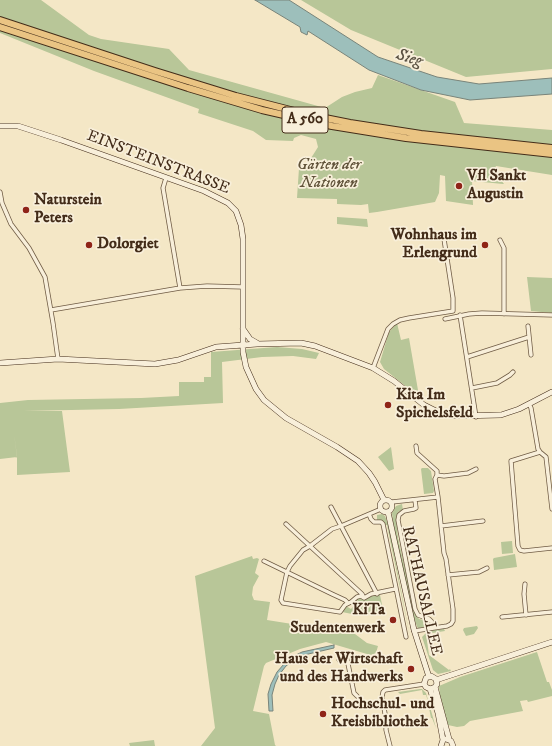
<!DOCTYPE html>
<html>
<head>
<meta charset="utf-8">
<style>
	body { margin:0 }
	canvas { display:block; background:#f4e7c6 }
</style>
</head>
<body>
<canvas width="552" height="746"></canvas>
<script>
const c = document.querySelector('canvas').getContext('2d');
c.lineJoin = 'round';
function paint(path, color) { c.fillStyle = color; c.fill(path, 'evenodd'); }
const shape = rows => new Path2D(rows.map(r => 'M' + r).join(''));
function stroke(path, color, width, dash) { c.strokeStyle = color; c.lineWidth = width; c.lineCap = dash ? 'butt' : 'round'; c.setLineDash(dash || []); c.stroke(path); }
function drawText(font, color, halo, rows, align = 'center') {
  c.font = font + ' "IM FELL DW Pica",serif'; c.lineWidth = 3.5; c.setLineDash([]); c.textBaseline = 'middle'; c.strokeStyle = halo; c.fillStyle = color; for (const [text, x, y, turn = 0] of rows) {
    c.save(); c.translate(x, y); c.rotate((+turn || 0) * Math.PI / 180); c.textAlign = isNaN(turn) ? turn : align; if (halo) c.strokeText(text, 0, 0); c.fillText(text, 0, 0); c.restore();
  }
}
paint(shape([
	[0,0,41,0,89,35,101,39,169,49,189,70,325,108,342,97,355,92,372,88,378,75,455,102,464,123,552,130,552,175,496,166,494,171,504,184,503,184,472,181,473,205,446,201,445,176,440,175,439,193,435,202,377,212,369,213,368,204,361,205,337,204,337,199,297,198,299,168,309,161,313,155,318,147,316,139,301,135,294,138,293,141,266,140,253,131,198,113,199,109,94,71,0,33],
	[301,0,552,0,552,69,466,77,351,30],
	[337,217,367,219,368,227,337,224],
	[527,277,552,278,552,313,531,311],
	[397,323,401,340,409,338,419,396,418,396,384,369,380,362,389,332],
	[277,347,302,349,319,353,316,359,293,356,262,357,222,362,223,403,119,409,23,411,62,411,70,472,17,475,17,456,14,433,17,457,0,459,0,403,28,400,141,398,179,396,179,382,204,382,204,377,211,377,211,352],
	[391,447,394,469,389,471,378,457],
	[422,468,428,468,431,471,434,491,433,493,424,494,421,469],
	[402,504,403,510,398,512,396,518,398,538,414,609,416,615,419,619,430,621,430,624,428,627,418,628,417,627,408,598,393,522,392,513,396,506],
	[382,514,385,516,389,527,410,637,387,525,384,525,383,521,377,520,377,515],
	[512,541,513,553,502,554,501,542],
	[515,554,517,567,494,570,493,559,494,558],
	[252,556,253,559,257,558,259,559,255,573,259,576,253,587,252,595,254,600,270,602,267,620,355,634,367,643,378,646,376,653,368,656,367,654,326,642,300,649,266,663,264,666,253,711,269,714,275,745,276,746,201,746,215,728,195,576],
	[373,595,380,595,384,614,378,613,362,616,342,612,346,606,351,609,358,601,356,599,365,599],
	[477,626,478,628,474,634,466,636,463,630,464,628],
	[444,629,445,631,426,634,429,655,449,670,450,669,451,671,438,674,433,670,422,637,428,631],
	[537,652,547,682,549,682,552,690,552,696,528,702,527,700,520,701,523,711,470,721,464,726,457,727,448,725,440,697,439,686,460,677],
	[420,689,422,689,426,693,436,728,432,718,431,718,427,698,426,695,423,695,422,690,400,694,398,692],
	[154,740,155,746,130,746,129,743]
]), '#b8c698');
const water = shape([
	[255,0,289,0,378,57,437,77,479,84,552,78,552,94,470,100,421,90,369,70,308,31,307,35,301,32,300,27,255,0],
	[334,645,334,648,304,655,295,659,286,666,279,675,275,684,272,695,273,711,269,711,268,694,271,684,277,672,284,664,294,656,302,652,334,645]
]);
paint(water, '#9dbfbb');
stroke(water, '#79847a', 1);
const street = shape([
	[166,178,163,188,180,288],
	[0,192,2,203,11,224,29,248,45,277,53,323,58,359],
	[500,240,504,248,504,314],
	[51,310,180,288,207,286,243,287],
	[460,315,476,417],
	[445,319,469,314,482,313,552,315],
	[528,326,531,355],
	[467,357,529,337],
	[373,368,388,329,393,324,400,320,409,318,453,311,453,298,444,239],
	[472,388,497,383,510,375,513,372],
	[529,404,531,408,538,449,540,452,546,457,552,509],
	[540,452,511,461,518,546,520,550,524,551,552,548],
	[437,475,444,476,468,473,476,469],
	[415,500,416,508,414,509,404,511,399,515,398,520,415,609,418,615,429,619,432,622,433,628],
	[392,502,438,497,435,479,437,475,437,471,417,453,416,446],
	[331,507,377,594],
	[381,509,341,526,332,529,310,546,303,550,290,566,287,572,281,600,283,603,340,612,345,605,351,602,357,597,361,596,364,598,371,594,395,589],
	[369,514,371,519,374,522,381,522,383,524,406,637],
	[286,524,362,594,364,598],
	[441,526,483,521],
	[264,561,332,594,345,600,348,603],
	[448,575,479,572,487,568],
	[525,584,524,594,526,615],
	[502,617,552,612],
	[414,631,447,626,451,624,453,621,453,609,446,559,444,553,438,497],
	[339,660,347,659,354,693,357,696],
	[390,746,386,730,386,719,382,697,383,692,385,690,424,684]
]);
const secondary = shape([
	[0,126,18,126,61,140,204,191,228,203,236,211,241,225,243,239,243,352,246,367,256,389,264,400,286,418,337,447,358,461,369,473,375,482,384,500],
	[243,329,250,339,257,343],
	[0,363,58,359,155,364,178,360,216,347,257,344,301,343,315,346,373,368,394,381,424,405,442,414,457,416,501,415,519,409,552,392],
	'380 506a6 6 0 1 1 12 0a6 6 0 1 1-12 0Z',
	[388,512,414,630,429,677],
	[436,680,552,642],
	[435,687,449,739],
	[430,689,435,687,437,684,436,679,431,676,426,678,424,684,426,687,430,689,438,713,443,740,441,746],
	[446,739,451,741,453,746]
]);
const highway = shape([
	[0,20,155,71,236,96,310,115,350,123,421,134,552,148],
	[0,27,188,88,262,110,332,126,406,138,552,154]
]);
stroke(street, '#6f5b44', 5);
stroke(secondary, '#432c19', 6);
stroke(highway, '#432c19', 8);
stroke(street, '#f8efda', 3.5);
stroke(secondary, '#f8efda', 5);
stroke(highway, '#eac483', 6);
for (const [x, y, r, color] of [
	[459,186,4,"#8f2418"],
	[26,210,4,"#8f2418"],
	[89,245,4,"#8f2418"],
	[485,245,4,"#8f2418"],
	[388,405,4,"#8f2418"],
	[393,620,4,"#8f2418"],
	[411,669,4,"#8f2418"],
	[323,714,4,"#8f2418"]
]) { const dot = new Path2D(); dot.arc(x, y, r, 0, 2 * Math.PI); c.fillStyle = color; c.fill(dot); stroke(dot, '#f8efda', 1.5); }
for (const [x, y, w] of [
	[305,120,46]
]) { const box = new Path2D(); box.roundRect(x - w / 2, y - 13, w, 26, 3); c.fillStyle = '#f8efda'; c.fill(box); stroke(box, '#432c19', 1); }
drawText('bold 15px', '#432c19', null, [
	["A 560",305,120]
]);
drawText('16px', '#432c19', '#f8efda', [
	["EINSTEINSTRASSE",158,163,21],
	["RATHAUSALLEE",421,591,77]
]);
drawText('italic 16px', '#605239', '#f8efda', [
	["Gärten der",329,166],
	["Nationen",329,184]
]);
drawText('bold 16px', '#432c19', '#f8efda', [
	["Vfl Sankt",467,177],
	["Augustin",467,195],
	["Naturstein",34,201],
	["Peters",34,219],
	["Wohnhaus im",477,236,"right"],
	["Erlengrund",477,254,"right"],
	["Dolorgiet",97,245],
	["Kita Im",396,396],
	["Spichelsfeld",396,414],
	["KiTa",385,611,"right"],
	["Studentenwerk",385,629,"right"],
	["Haus der Wirtschaft",403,660,"right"],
	["und des Handwerks",403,678,"right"],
	["Hochschul- und",331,705],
	["Kreisbibliothek",331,723]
], 'left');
drawText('italic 17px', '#5a5142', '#f8efda', [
	["Sieg",409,59,17]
]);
</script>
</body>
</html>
